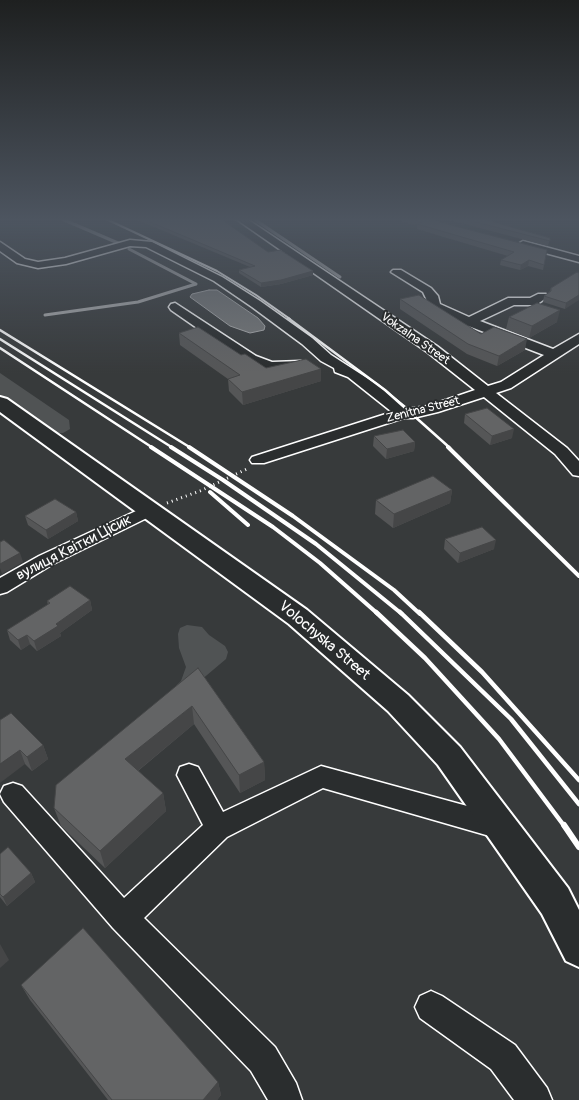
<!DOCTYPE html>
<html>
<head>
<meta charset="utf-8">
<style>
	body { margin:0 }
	canvas { display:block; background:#373a3b }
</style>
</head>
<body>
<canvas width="579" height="1100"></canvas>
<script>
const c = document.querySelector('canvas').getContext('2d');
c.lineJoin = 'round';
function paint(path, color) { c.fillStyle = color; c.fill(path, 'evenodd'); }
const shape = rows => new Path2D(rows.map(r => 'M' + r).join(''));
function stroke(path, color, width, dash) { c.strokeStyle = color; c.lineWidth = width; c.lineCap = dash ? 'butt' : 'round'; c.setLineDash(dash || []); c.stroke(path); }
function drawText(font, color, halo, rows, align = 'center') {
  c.font = font + ' Pangolin,sans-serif'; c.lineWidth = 4; c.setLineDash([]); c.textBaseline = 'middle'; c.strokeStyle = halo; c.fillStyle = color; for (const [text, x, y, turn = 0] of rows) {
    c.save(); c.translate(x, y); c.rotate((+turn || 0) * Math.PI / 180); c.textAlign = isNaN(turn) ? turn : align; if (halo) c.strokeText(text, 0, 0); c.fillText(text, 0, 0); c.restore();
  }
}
paint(shape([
	[0,373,69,420,70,429,63,433,52,433,0,397],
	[187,625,202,627,209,635,225,646,228,652,226,659,73,788,181,681,186,667,179,648,178,634,180,628]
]), '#505354');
const water = shape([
	[209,290,217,290,258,318,265,326,264,330,250,333,230,326,190,297,192,294,209,290]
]);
paint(water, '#767879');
stroke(water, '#adaeaf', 1);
stroke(shape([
	[62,219,118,243],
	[254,219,340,277],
	[129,249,196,284],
	[45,315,138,302,196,284]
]), '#adaeaf', 3);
const minor = shape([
	[236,219,247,219,437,346,488,386,501,382,544,355,445,317,431,309,423,292,391,272,393,270,401,270,431,288,438,296,440,304,469,317,508,298,530,298,538,294,546,294,548,296,546,298,536,305,514,305,480,321,553,349,579,334,579,344,511,388,496,393,567,448,579,461,579,476,573,475,555,454,484,397,438,412,413,418,404,418,264,463,252,463,250,460,252,457,392,412,348,377,335,372,334,368,321,361,302,344,252,307,214,281,146,247,130,246,66,264,38,268,17,263,0,251,0,242,25,259,38,262,65,258,130,240,152,242,222,277,260,301,312,338,331,355,376,384,407,409,428,406,475,390,427,352,236,219],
	[523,241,579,256,579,262,519,246,518,244,523,241],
	[175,303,256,356,272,362,301,361,308,365,301,369,271,370,246,362,171,310,169,307,171,304,175,303],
	[149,505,155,506,158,510,155,514,53,564,7,592,0,594,0,578,39,556,149,505],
	[189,764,198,767,223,812,321,766,500,815,509,818,513,827,509,836,500,839,323,788,227,837,144,918,275,1047,296,1083,302,1100,268,1100,251,1071,113,928,4,802,0,794,4,786,13,783,22,786,124,898,203,825,177,775,180,767,189,764],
	[431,991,442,996,515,1045,547,1088,552,1100,514,1100,491,1069,420,1018,415,1007,420,996,431,991]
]);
const major = shape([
	[0,397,7,399,307,610,408,695,460,747,568,888,579,910,579,967,566,961,542,914,438,765,388,711,289,624,0,412,0,397]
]);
stroke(minor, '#fff', 3);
stroke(major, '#fff', 4);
stroke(shape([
	[167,503,200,491,249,468]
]), '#fff', 3, [1, 4]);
paint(minor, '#2a2d2e');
paint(major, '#2a2d2e');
stroke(shape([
	[106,219,217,271,256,295,290,319]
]), '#fff', 2);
stroke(shape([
	[288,318,385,390,450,448],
	[0,330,191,448],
	[0,339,173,448],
	[0,348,153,448]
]), '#fff', 2.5);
stroke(shape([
	[151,447,273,527,320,563,378,614],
	[171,447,223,480,316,544,402,614],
	[189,447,293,516,394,590,420,614],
	[448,447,579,576],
	[210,492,248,525]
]), '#fff', 4);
stroke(shape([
	[376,612,425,658,499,739,565,827],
	[400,612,511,719,579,804],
	[419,612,482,672,579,780]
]), '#fff', 4.5);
stroke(shape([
	[564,825,579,847]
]), '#fff', 6);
paint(shape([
	[135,219,221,219,268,252,313,271,313,275,281,284,261,287,239,273,239,270,250,267],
	[402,219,428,219,547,250,543,270,528,266,520,270,500,265,501,260,508,256,417,229,417,225,402,222],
	[446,219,483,219,550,238,548,246],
	[579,273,565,309,543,302,544,296,550,291,551,288],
	[400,299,481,334,525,350,497,366,467,354,400,309],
	[509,317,557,322,529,338,506,329],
	[179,333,241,355,266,368,321,381,243,405,229,391,228,379,180,345],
	[465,414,512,438,490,445,464,423],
	[374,436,415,442,414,451,386,459,373,446],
	[452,490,450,503,393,528,375,514,376,500],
	[76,512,78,521,48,539,28,525,25,516],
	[445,539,494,549,458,563,444,549],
	[90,600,92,610,60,633,61,636,37,651,30,644,21,650,10,640,7,630,48,605,47,601],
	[198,668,264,762,265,780,240,793,194,724,138,771,163,793,166,811,105,868,61,826,54,808],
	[0,720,43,745,48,759,32,771,25,764],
	[0,854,31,873,35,882,7,906,0,897],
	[21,985,218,1082,221,1095,217,1100,108,1100,30,1000]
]), '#555657');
paint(shape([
	[529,260,528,266,520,270,521,265],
	[313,271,313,275,281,284,261,287,261,283],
	[579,295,579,300,565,309,566,303],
	[560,310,557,322,529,338,532,326],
	[527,339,525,350,497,366,499,356],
	[321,369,321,381,243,405,242,392],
	[514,429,512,438,490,445,492,436],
	[415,442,414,451,386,459,387,449],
	[452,490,450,503,393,528,394,514],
	[76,512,78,521,48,539,46,530],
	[496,540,494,549,458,563,460,553],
	[20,553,23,562,2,574,0,568,0,564],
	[90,600,92,610,60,633,61,636,37,651,34,641,56,624],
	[27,635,30,644,21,650,18,640],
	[192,706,194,724,129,778,125,759],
	[43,745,48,759,32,771,27,757],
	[20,750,25,764,0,783,0,764],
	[264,762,265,780,240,793,239,775],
	[163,793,166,811,105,868,100,851],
	[31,873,35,882,7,906,3,897],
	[0,944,9,960,0,968],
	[218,1082,221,1095,217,1100,203,1100]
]), '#454647');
const building = shape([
	[143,219,221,219,268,252,280,250,313,271,281,280,261,283,239,270,255,266,143,219],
	[411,219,428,219,547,250,544,265,529,260,521,265,501,260,514,252,417,224,422,222,411,219],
	[464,219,483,219,550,238,550,241,464,219],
	[577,272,579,273,579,295,566,303,544,296,551,291,551,288,577,272],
	[419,295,481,334,494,327,527,339,499,356,468,344,400,299,419,295],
	[537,303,560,310,532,326,509,317,537,303],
	[198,327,241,355,245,354,266,368,306,359,321,369,242,392,228,379,240,375,179,333,198,327],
	[487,408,514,429,492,436,465,414,487,408],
	[403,430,415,442,387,449,374,436,403,430],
	[433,476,452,490,394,514,376,500,433,476],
	[55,499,76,512,46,530,25,516,55,499],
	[482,527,496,540,460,553,445,539,482,527],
	[4,540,20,553,0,564,0,542,4,540],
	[70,586,90,600,56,624,58,626,34,641,27,635,18,640,7,630,50,603,47,601,70,586],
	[198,668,264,762,239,775,192,706,125,759,163,793,100,851,54,808,56,785,198,668],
	[11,713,43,745,27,757,20,750,0,764,0,720,11,713],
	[8,847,31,873,3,897,0,894,0,854,8,847],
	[83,928,218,1082,203,1100,112,1100,21,985,83,928]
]);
paint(building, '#636465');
stroke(building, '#454647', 1);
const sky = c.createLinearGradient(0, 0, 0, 373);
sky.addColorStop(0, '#1e2020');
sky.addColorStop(0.59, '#4d5560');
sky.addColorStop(1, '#4d556000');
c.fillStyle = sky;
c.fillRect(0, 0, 579, 373);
drawText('12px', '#fff', '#2a2d2e', [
	["Vokzalna Street",415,339,35],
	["Zenitna Street",423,410,-14]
]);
drawText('15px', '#fff', '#2a2d2e', [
	["вулиця Квітки Цісик",74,548,-27],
	["Volochyska Street",324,641,40]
]);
</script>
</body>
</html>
